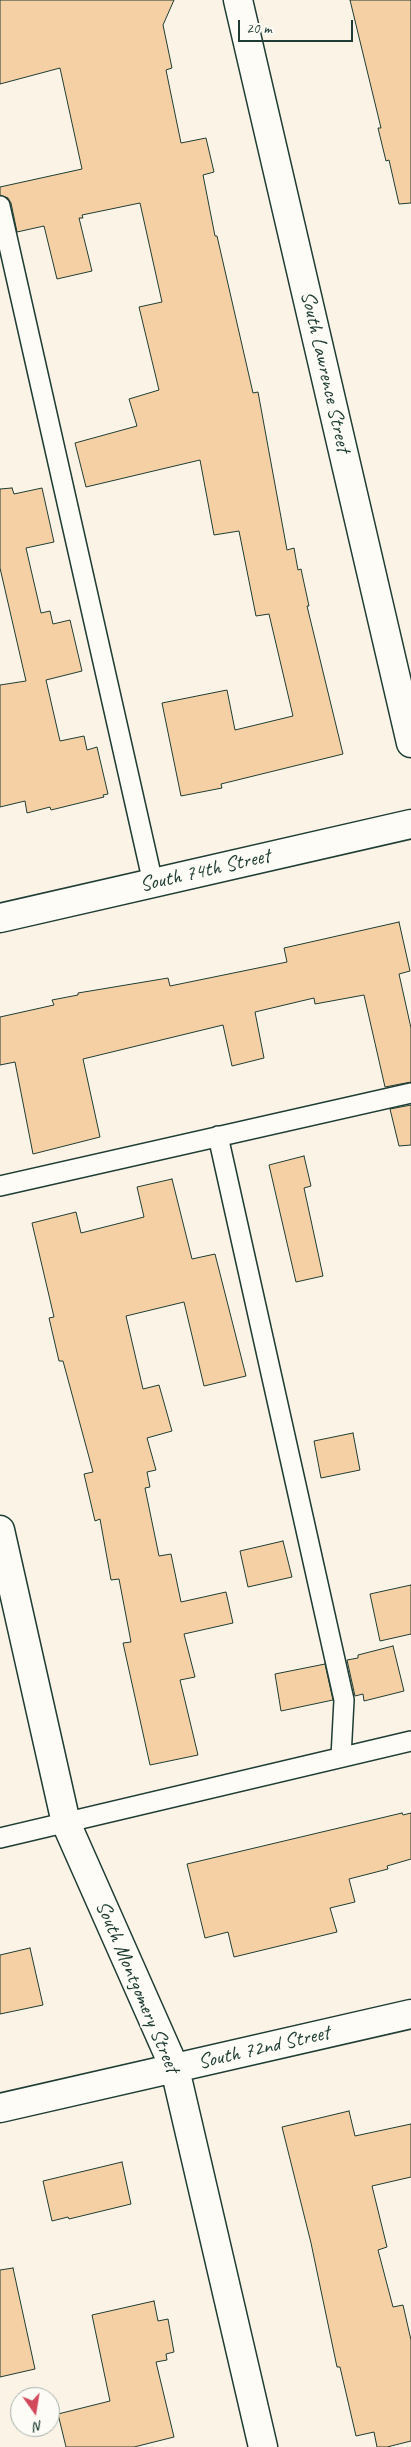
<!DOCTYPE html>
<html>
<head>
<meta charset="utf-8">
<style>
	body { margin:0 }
	#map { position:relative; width:411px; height:2447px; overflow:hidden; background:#fcf3e7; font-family:Caveat,sans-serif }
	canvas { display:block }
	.north { position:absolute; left:10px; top:2387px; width:50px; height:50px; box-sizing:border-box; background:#fdfcf7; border:1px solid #a4b0a9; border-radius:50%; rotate:167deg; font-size:14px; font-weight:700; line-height:20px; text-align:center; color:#1f3d34 }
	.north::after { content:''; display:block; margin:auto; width:18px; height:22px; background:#d1495b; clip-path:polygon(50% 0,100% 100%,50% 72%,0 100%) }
	.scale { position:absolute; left:238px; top:20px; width:115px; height:22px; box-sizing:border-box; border:2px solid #1f3d34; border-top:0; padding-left:6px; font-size:15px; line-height:18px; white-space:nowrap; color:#1f3d34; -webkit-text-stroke:4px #fdfcf7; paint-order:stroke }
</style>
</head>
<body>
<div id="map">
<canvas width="411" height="2447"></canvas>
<div class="north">N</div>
<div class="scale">20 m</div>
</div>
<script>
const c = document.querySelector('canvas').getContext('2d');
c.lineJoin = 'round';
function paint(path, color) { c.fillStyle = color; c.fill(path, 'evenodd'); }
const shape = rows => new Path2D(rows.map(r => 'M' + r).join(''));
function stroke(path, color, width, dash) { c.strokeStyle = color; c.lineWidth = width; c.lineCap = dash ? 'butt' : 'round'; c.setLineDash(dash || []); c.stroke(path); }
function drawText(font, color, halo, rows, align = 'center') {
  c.font = font + ' Caveat,sans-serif'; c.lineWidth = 4; c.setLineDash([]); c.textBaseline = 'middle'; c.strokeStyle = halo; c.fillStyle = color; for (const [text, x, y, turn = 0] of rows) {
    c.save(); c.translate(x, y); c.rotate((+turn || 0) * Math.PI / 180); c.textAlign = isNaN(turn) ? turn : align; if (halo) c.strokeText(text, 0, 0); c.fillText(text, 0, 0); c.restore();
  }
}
const building = shape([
	[0,0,174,0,163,25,172,68,166,70,181,143,206,138,214,172,203,175,215,236,217,236,253,393,258,392,287,550,294,548,298,570,301,569,309,606,307,606,343,754,221,784,222,788,181,796,162,703,227,690,235,730,293,716,269,614,256,616,239,531,214,535,200,460,86,487,75,443,137,426,129,399,159,390,139,307,162,302,140,203,82,215,83,218,79,218,92,271,57,279,44,226,17,232,11,203,8,198,0,195,0,187,82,169,60,68,0,84,0,0],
	[350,0,411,0,411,203,399,204,389,160,386,161,378,128,381,128,350,0],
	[12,488,14,494,42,488,54,542,26,548,41,613,50,611,53,624,70,620,82,671,46,680,60,741,84,736,87,750,97,747,108,794,103,795,104,797,51,810,50,807,27,813,25,801,0,807,0,685,26,681,0,568,0,489,12,488],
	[399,922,410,971,399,974,411,1028,411,1082,385,1087,364,995,315,1004,314,998,255,1012,264,1058,232,1066,223,1025,83,1059,100,1137,33,1154,15,1062,0,1065,0,1017,54,1005,52,1000,78,995,78,993,168,978,170,986,287,962,284,948,399,922],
	[411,1105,411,1145,399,1146,390,1109,411,1105],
	[304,1156,311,1186,304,1188,323,1276,296,1282,269,1165,304,1156],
	[172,1179,192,1259,215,1254,246,1376,204,1386,184,1302,126,1316,143,1389,159,1385,172,1431,147,1438,156,1470,147,1472,150,1487,145,1488,159,1556,171,1554,181,1602,226,1592,233,1623,184,1634,195,1677,180,1680,198,1755,150,1765,123,1643,131,1642,119,1579,111,1580,100,1519,95,1521,84,1474,93,1472,63,1361,59,1361,49,1318,54,1317,32,1223,76,1212,81,1233,144,1217,137,1187,172,1179],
	[353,1433,360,1470,321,1478,314,1441,353,1433],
	[283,1541,292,1577,248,1587,240,1551,283,1541],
	[411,1585,411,1634,380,1641,370,1594,411,1585],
	[393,1646,404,1691,364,1701,363,1694,355,1696,347,1660,358,1658,358,1655,393,1646],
	[325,1664,333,1700,281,1711,275,1674,325,1664],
	[402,1813,403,1815,411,1813,411,1859,387,1866,388,1869,349,1879,355,1902,330,1908,337,1932,234,1957,228,1932,205,1938,187,1864,402,1813],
	[30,1948,43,2005,0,2014,0,1955,30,1948],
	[349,2111,355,2136,411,2124,411,2177,372,2186,387,2247,378,2250,393,2307,403,2305,411,2340,411,2441,387,2447,377,2447,374,2432,356,2436,340,2367,337,2367,311,2243,282,2127,349,2111],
	[122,2162,131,2204,69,2219,68,2217,52,2221,43,2181,122,2162],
	[13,2268,35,2369,0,2377,0,2270,13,2268],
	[154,2301,158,2321,168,2319,174,2352,166,2354,167,2360,156,2362,174,2437,134,2447,66,2447,58,2414,110,2401,92,2315,154,2301]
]);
paint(building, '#f6d0a5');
stroke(building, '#1f3d34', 1);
const lane = shape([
	[0,206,153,883],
	[218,1136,344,1700,341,1757],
	[0,1186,411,1093],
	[0,1838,411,1741]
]);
const street = shape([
	[238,0,411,743],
	[0,1530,66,1823,175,2069,263,2447],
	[0,2108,411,2014]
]);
const primary = shape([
	[0,918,411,824]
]);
stroke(lane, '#1f3d34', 22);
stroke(street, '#1f3d34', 31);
stroke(primary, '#1f3d34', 31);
stroke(lane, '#fdfcf7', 19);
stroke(street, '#fdfcf7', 28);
stroke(primary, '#fdfcf7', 28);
drawText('21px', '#1f3d34', '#fdfcf7', [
	["South Lawrence Street",325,372,77],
	["South 74th Street",205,871,-13],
	["South Montgomery Street",137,1987,67],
	["South 72nd Street",264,2048,-13]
]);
</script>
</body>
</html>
